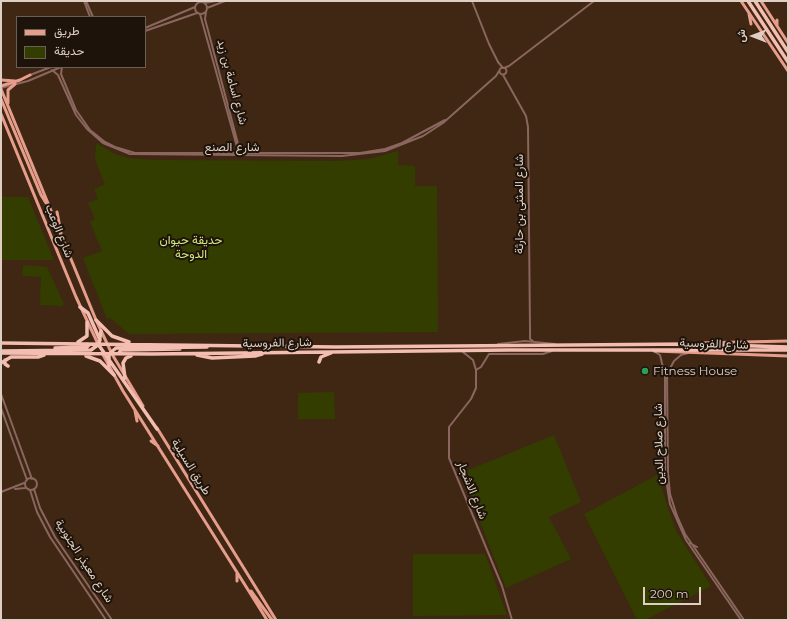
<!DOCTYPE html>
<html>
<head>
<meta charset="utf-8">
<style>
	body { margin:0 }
	#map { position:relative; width:789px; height:621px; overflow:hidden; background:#3f2713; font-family:Montserrat,Vazirmatn,sans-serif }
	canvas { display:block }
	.frame { position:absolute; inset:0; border:2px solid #dfcfc3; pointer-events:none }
	.legend { position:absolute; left:16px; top:16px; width:130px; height:52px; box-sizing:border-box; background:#1e130a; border:1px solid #6b5e54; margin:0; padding:5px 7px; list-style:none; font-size:12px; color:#dfcfc3 }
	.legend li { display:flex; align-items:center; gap:8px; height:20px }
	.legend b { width:20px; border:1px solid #6b5e54 }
	.north { position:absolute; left:733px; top:16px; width:40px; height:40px; -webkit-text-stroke:3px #1e130a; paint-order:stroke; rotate:270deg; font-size:11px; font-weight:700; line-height:16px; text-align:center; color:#dfcfc3 }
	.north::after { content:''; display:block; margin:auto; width:14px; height:18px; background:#dfcfc3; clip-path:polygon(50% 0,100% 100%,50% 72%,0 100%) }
	.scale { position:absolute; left:643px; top:587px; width:58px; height:18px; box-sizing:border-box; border:2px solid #dfcfc3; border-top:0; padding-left:5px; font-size:12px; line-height:14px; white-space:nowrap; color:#dfcfc3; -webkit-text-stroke:3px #1e130a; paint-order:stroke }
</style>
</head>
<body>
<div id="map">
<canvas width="789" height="621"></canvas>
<div class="frame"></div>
<ul class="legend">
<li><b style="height:5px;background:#e79d8c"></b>طريق</li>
<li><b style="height:11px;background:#333d00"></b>حديقة</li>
</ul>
<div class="north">ش</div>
<div class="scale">200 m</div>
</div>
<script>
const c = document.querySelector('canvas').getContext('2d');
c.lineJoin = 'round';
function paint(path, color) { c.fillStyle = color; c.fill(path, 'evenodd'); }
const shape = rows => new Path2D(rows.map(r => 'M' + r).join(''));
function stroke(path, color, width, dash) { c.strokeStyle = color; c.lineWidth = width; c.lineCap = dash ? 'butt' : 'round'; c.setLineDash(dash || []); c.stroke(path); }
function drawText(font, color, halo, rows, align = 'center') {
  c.font = font + ' Montserrat,Vazirmatn,sans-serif'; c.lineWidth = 4; c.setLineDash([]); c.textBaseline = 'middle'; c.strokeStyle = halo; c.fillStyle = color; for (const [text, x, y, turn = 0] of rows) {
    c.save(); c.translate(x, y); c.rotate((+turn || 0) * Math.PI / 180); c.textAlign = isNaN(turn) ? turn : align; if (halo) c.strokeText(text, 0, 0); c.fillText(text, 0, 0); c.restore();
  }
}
paint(shape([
	[96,143,115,154,128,158,157,160,336,161,369,159,398,151,398,165,415,166,415,186,437,186,438,332,129,334,110,318,107,319,83,258,102,251,90,222,95,219,88,203,98,199,94,189,105,184,95,160],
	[1,197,28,197,54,260,1,260,2,332,1,332],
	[23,265,47,267,64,304,62,306,40,305,41,277,22,276],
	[334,392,335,419,298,419,298,393],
	[554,435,581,502,549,517,571,559,506,588,461,473],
	[657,475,676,531,711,586,645,620,637,620,584,514],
	[413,554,485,554,507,615,413,616]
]), '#333d00');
stroke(shape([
	[84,1,90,17],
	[86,1,93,17],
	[472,1,489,44,498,62,503,68],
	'195 8a6 6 0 1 1 12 0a6 6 0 1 1-12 0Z',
	[205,3,216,1],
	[207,8,225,1],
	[206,12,205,19,241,155],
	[200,14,239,154],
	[145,28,195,7],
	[145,31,197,13],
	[62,67,61,74,76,110,90,130,105,142,115,147,135,153,360,153,385,149,402,143,445,120],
	'499.5 71a3.5 3.5 0 1 1 7 0a3.5 3.5 0 1 1-7 0Z',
	[504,68,509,66,594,1],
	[52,70,58,75,76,115,87,129,103,143,130,154,342,156,385,151,423,136,443,123,496,76,499,71],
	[30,75,51,67],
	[503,75,526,116,528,127,530,330,530,339,533,341],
	[1,88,28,81,61,67],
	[498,344,525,341,555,344],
	[463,352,473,360,476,370,476,388,471,399,449,427,449,458,502,586,512,620],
	[655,352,660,355,665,376,665,473,670,504,686,540,741,620],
	[688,353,681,355,674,361,667,374,668,473,670,494,677,516,685,534,744,620],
	[476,370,481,367,489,354,543,354,552,351],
	[1,394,32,479],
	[1,408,27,480],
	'25 484a6 6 0 1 1 12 0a6 6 0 1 1-12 0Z',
	[15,489,25,488],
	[34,489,40,508,55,537,112,620],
	[30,490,37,512,50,537,106,620],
	[1,492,24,483],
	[690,543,697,547]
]), '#8a665e', 2);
stroke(shape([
	[741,1,788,71],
	[761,1,788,43],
	[749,14,751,24],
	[777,26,777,20],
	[1,80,15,81],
	[1,86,20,80,30,75],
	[1,89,96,320,112,354,143,406],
	[1,99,41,195,46,203],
	[8,103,8,90,15,84],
	[1,114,76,297,99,346],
	[57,212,61,233],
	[698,343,788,341],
	[654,351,788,356],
	[102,353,123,391,267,620],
	[135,411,137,421],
	[157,428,276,620],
	[151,441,158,446],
	[237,573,237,581],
	[251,591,272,620]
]), '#e79d8c', 3);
stroke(shape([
	[748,1,788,62],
	[755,1,788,52],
	[80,307,88,313,100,340],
	[96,320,112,336,129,342],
	[78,342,87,336,87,322],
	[1,343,336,347,690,344,788,347],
	[98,344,157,429],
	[55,348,87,347,89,345,87,344],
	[1,351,91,350,99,344,101,331],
	[1,353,152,354,509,350,788,350],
	[122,354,119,353,121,350,180,349],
	[197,355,212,358,255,356,262,354],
	[86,356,100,361,114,375],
	[5,360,5,364,8,366],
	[319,362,321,357,331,353],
	[1,363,11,357,38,357,44,355],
	[109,366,109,354,116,348,207,347],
	[125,378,123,363,126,358,131,356]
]), '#f4bdb1', 3.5);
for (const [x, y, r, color] of [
	[645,371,4,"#2e9e5b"]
]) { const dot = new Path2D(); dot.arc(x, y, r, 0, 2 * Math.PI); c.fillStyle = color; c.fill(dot); stroke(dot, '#1e130a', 1.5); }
drawText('12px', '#dfcfc3', '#1e130a', [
	["شارع اسامة بن زيد",232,82,75],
	["شارع الصنع",232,147],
	["شارع المثنى بن حارثة",519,204,-90],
	["شارع الوعب",59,231,68],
	["شارع الفروسية",277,343,-1],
	["شارع الفروسية",714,344,2],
	["شارع صلاح الدين",659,444,-91],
	["طريق السيلية",191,467,58],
	["شارع الاشجار",472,490,68],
	["شارع معيذر الجنوبية",84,561,57]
]);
drawText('12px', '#d3ed7f', '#1e130a', [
	["حديقة حيوان",191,240],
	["الدوحة",191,254]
]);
drawText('12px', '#dfcfc3', '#1e130a', [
	["Fitness House",653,371]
], 'left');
</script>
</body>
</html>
